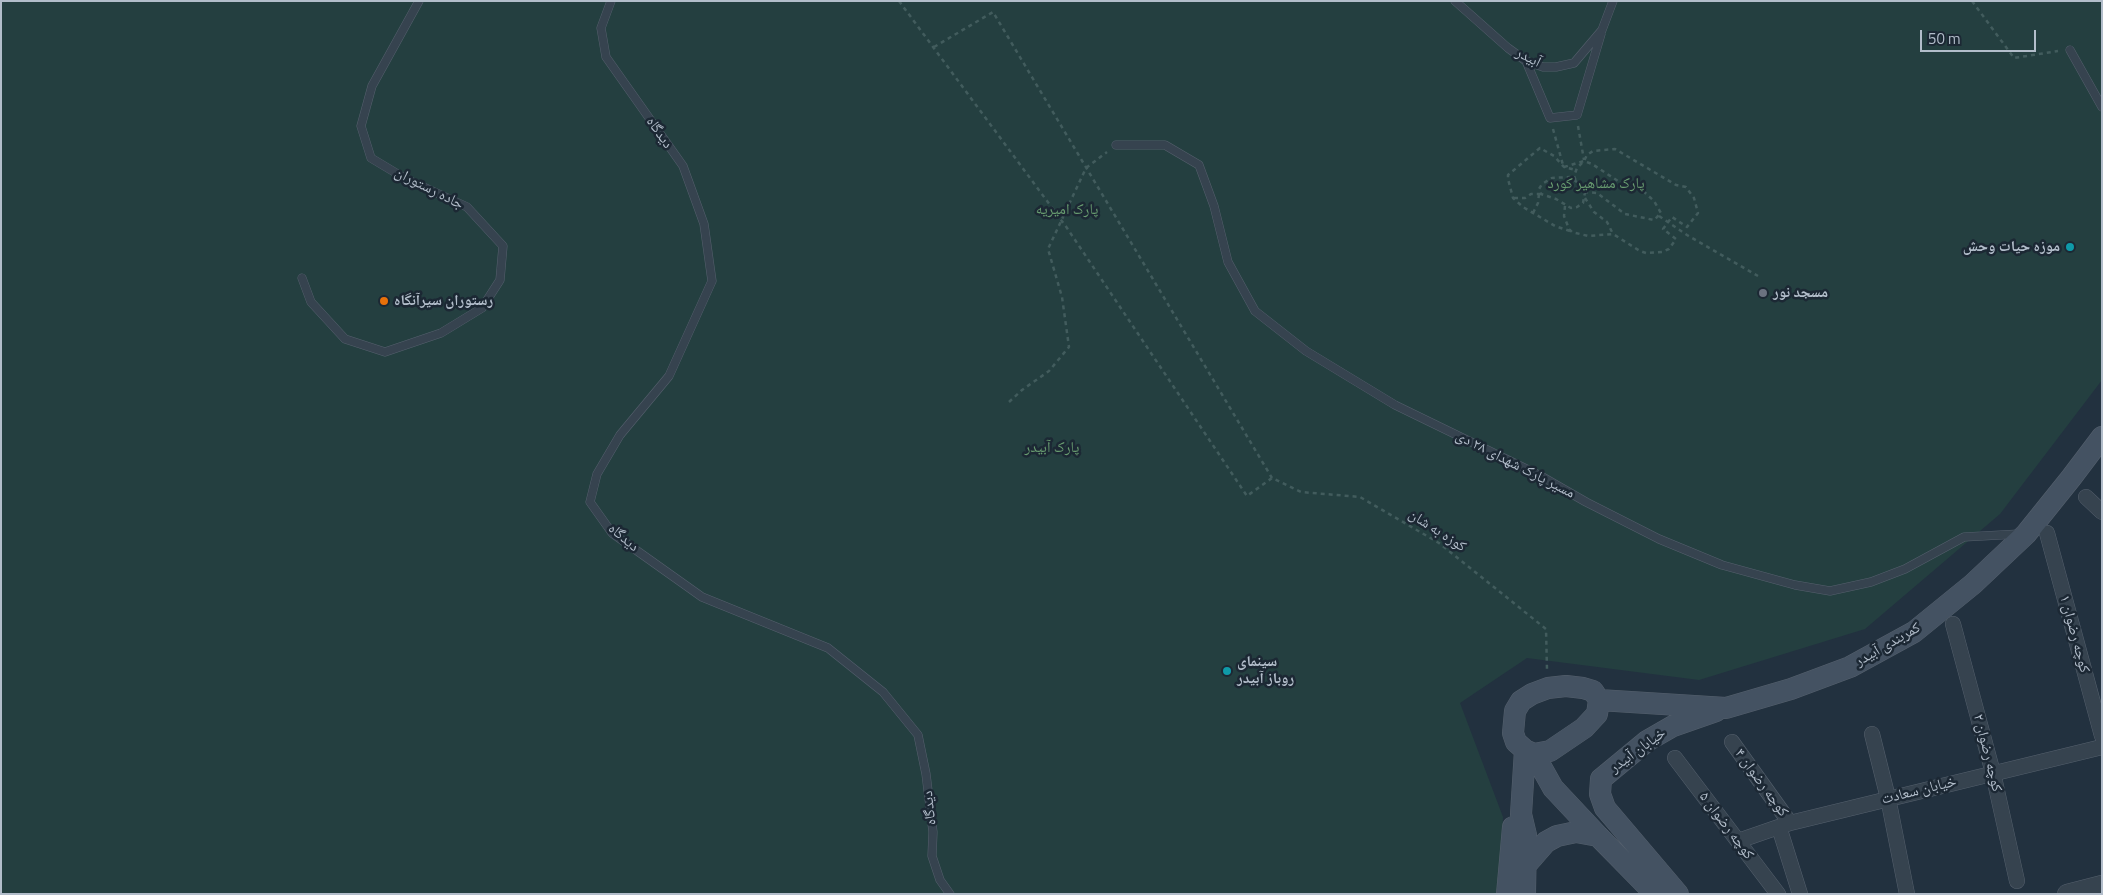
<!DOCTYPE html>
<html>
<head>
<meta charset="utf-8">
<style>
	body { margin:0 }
	#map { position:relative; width:2103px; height:895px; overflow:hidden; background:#22313f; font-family:"Titillium Web",sans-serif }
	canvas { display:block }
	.frame { position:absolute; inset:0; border:2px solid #b2bdca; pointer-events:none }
	.scale { position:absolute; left:1920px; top:30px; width:116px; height:22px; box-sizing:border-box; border:2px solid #b2bdca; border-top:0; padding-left:6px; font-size:15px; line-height:18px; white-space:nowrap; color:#b2bdca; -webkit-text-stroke:4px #1c2834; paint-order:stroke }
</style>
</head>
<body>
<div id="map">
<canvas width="2103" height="895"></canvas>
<div class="frame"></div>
<div class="scale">50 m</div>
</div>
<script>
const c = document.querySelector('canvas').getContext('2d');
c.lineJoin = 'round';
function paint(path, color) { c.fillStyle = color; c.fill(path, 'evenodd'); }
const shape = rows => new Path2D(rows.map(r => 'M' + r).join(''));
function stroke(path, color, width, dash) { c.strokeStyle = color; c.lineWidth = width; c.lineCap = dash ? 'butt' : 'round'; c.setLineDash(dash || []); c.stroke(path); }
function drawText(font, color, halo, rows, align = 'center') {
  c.font = font + ' "Titillium Web","Noto Naskh Arabic",sans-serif'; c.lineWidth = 5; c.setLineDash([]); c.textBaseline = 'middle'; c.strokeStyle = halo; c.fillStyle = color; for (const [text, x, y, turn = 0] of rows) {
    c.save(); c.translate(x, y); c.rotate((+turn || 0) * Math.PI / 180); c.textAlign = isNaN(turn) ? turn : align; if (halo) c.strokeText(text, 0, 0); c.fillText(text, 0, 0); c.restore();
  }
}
paint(shape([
	[1,1,2102,1,2102,380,2000,514,1865,629,1699,680,1527,658,1460,703,1503,817,1500,894,1,894]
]), '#243f40');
const service = shape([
	[611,1,601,28,606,57,683,166,704,224,712,281,669,376,620,435,597,474,590,502,612,533,702,597,828,648,883,692,918,735,926,774,933,832,932,856,940,880,950,894],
	[1455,1,1508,48,1526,61,1543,67,1556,67,1574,63,1602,30,1613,1],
	[2070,50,2102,107],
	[1526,61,1550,118,1577,115,1601,34],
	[1116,145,1165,145,1199,165,1214,206,1228,262,1255,311,1306,351,1395,405,1539,475,1586,502,1659,539,1722,565,1795,585,1830,591,1871,582,1905,569,1964,537,2019,534],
	[302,278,311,302,345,339,385,352,441,333,482,308,500,280,503,246,467,207,406,179,371,158,361,126,372,86,419,1]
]);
const minor = shape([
	[2086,497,2102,512],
	[2047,533,2102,736],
	[1953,624,1993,773,2017,881],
	[1872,734,1888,798,1907,894],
	[1732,742,1790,823],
	[1675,758,1778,894],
	[1779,827,1800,894],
	[1738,841,1790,823,2102,747]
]);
const tertiary = shape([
	[2067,894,2102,885]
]);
const secondary = shape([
	[1566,686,1583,688,1593,691,1599,700,1597,714,1584,728,1550,751,1534,754,1525,750,1516,742,1513,733,1515,711,1521,701,1532,694,1548,688,1566,686],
	[1599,700,1726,708,1791,689,1850,667,1914,632,1973,584,2026,534,2071,478,2102,437],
	[1525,750,1521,814,1526,835,1525,894],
	[1534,754,1553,788,1598,836,1655,894],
	[1526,865,1546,842,1557,836,1576,832,1598,836],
	[1507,894,1513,827],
	[1678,894,1605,808,1600,794,1601,779,1647,741,1673,726,1716,711]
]);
stroke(service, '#55606d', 9);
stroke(minor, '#55606d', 16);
stroke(tertiary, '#55606d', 20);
stroke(secondary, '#55606d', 22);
stroke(shape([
	[899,1,1067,228,1247,496,1272,478,1301,492,1360,497,1439,543,1546,629,1547,670],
	[1972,1,2014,58,2058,51],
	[934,47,993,12,1272,478],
	[1578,126,1584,160],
	[1553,129,1563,165],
	[1564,167,1584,161,1592,164,1621,183,1641,189,1654,201,1661,213,1654,220,1625,214,1597,193,1585,192,1581,185,1570,177,1552,178,1542,184,1539,189,1541,194,1556,199,1571,208,1577,207,1583,203,1585,192],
	[1514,198,1525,198,1531,194,1541,194],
	[1585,198,1594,212,1607,222,1613,234],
	[1565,206,1564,216,1569,229,1572,232,1588,236,1613,234,1640,251,1646,253,1662,252,1669,249,1676,239,1663,229,1672,217,1687,227,1698,213,1694,198,1686,187,1676,185,1615,149,1593,151,1587,155,1584,161,1577,168,1574,176,1576,181],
	[1533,213,1538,203,1539,194],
	[1659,216,1687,235,1758,276],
	[1570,231,1555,226,1523,207,1513,198,1508,179,1508,175,1540,148,1554,156,1564,167,1576,170],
	[1009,402,1022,390,1049,371,1069,347,1062,297,1048,249,1086,168,1107,152]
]), '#425c5d', 2.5, [4, 4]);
stroke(service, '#36434f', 8);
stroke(minor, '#36434f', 15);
stroke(tertiary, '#36434f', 19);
stroke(secondary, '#445262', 21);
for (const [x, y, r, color] of [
	[2070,247,5,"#0f9aa8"],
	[1763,293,5,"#6b7280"],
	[384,301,5,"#e8710a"],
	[1227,671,5,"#0f9aa8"]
]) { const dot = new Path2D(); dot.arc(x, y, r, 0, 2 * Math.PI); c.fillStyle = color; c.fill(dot); stroke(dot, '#1c2834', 2); }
drawText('15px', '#b2bdca', '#1c2834', [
	["آبیدر",1528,58,27],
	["دیدگاه",659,133,55],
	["جاده رستوران",429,189,27],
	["مسیر پارک شهدای ۲۸ دی",1515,465,27],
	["کوزه به شان",1437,531,33],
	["دیدگاه",623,538,40],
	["کوچه رضوان ۱",2074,634,75],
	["کمربندی آبیدر",1888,645,-30],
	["خیابان آبیدر",1638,751,-36],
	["کوچه رضوان ۲",1987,753,76],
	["کوچه رضوان ۴",1761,783,54],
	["خیابان سعادت",1919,791,-14],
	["دیدگاه",930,808,-96],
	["کوچه رضوان ۵",1726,826,53]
]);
drawText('15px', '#689c70', '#1c2834', [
	["پارک مشاهیر کورد",1596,184],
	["پارک امیریه",1067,210],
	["پارک آبیدر",1052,448]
]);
drawText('bold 15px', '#b2bdca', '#1c2834', [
	["موزه حیات وحش",2060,247,"right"],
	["مسجد نور",1773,293],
	["رستوران سیرآنگاه",394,301],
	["سینمای",1237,662],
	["روباز آبیدر",1237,679]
], 'left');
</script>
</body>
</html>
